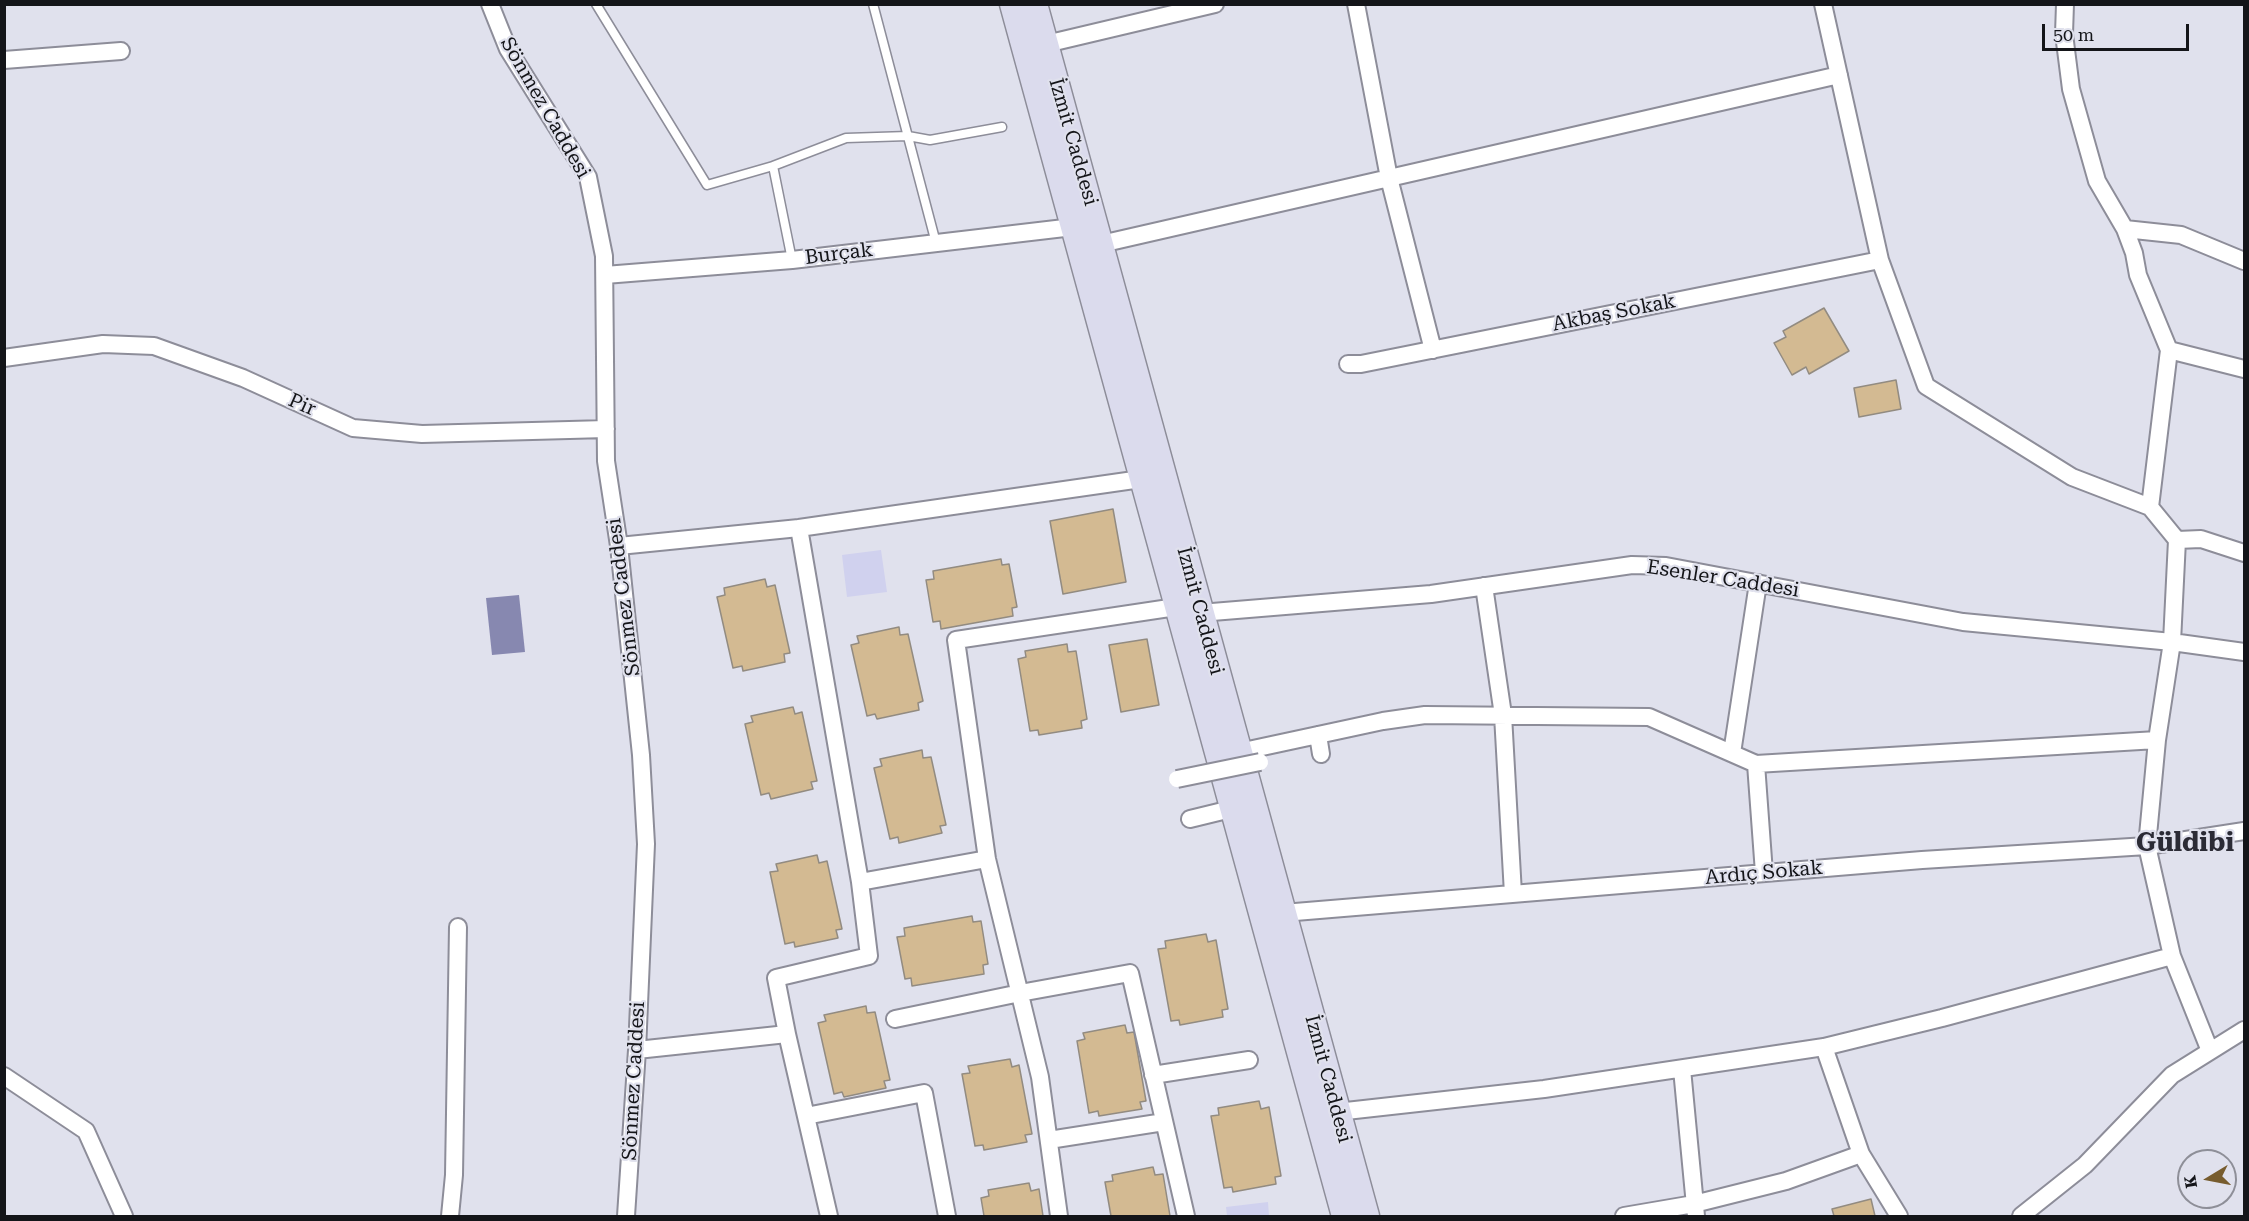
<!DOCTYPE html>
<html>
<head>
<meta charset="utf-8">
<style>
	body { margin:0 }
	#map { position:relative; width:2249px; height:1221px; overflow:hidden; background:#e0e1ed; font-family:"Roboto Serif",serif }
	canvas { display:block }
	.frame { position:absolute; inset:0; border:6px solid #141519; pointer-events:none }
	.north { position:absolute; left:2177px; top:1149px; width:60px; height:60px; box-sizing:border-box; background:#e0e1ed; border:2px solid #8e8f98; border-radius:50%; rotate:260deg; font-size:16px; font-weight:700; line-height:24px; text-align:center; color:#141519 }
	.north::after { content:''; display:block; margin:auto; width:21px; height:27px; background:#775c2e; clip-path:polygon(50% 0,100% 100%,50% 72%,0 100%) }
	.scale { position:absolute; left:2042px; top:24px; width:147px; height:27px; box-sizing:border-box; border:3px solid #141519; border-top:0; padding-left:8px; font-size:18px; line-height:21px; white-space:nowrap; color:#141519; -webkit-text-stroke:4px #e0e1ed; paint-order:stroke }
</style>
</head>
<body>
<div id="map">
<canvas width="2249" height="1221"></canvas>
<div class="frame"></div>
<div class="north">K</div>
<div class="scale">50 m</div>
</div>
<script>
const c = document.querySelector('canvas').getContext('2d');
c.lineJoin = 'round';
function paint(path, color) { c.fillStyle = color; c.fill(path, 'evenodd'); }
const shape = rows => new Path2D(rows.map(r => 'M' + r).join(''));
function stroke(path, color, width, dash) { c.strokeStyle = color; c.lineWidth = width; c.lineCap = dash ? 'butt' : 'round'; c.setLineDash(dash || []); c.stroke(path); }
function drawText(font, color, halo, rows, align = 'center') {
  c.font = font + ' "Roboto Serif",serif'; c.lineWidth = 4.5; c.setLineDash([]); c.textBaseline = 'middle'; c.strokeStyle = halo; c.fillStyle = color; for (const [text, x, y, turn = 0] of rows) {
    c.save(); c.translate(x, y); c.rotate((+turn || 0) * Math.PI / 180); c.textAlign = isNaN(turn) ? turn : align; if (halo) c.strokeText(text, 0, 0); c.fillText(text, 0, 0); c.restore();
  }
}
paint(shape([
	[881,550,887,592,847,597,842,555],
	[1268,1202,1269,1216,1227,1216,1226,1207]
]), '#d0d1ee');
paint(shape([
	[519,595,525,652,492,655,486,598]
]), '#8788b0');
const building = shape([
	[1824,308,1849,351,1809,374,1806,367,1792,375,1774,343,1786,337,1783,331,1824,308],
	[1896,380,1901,409,1859,417,1854,388,1896,380],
	[1113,509,1126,582,1063,594,1050,521,1113,509],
	[1001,559,1002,565,1009,564,1017,607,1012,608,1013,616,941,629,940,621,933,622,926,580,934,579,933,571,1001,559],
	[765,579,767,587,775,585,790,653,784,654,785,662,743,671,742,666,733,668,717,597,725,595,724,588,765,579],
	[899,627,900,635,908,634,923,701,918,703,919,710,877,719,875,714,867,716,851,645,859,643,857,636,899,627],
	[1147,639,1159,705,1121,712,1109,645,1147,639],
	[1067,644,1068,652,1076,651,1087,719,1081,721,1082,728,1039,735,1038,730,1030,731,1018,659,1026,657,1025,651,1067,644],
	[793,707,795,714,802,712,817,781,811,782,813,789,771,799,769,793,761,795,745,724,753,722,751,716,793,707],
	[922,750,923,758,931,757,946,825,940,826,942,833,899,843,898,837,890,839,874,768,882,766,880,759,922,750],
	[817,855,819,863,827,861,842,929,836,930,838,938,795,947,794,942,785,944,770,872,778,871,776,864,817,855],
	[972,916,973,922,981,921,988,964,983,965,984,974,912,986,911,978,905,979,897,937,905,936,904,928,972,916],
	[1206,934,1208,942,1216,940,1228,1009,1222,1010,1223,1017,1180,1025,1179,1020,1171,1021,1158,949,1166,948,1165,941,1206,934],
	[866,1006,867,1013,875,1012,890,1080,884,1081,886,1088,844,1097,842,1092,834,1094,818,1023,826,1021,824,1015,866,1006],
	[1125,1025,1127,1033,1134,1032,1146,1101,1140,1102,1142,1109,1099,1116,1098,1111,1089,1113,1077,1041,1085,1039,1083,1033,1125,1025],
	[1010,1059,1012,1067,1019,1065,1032,1134,1025,1135,1027,1142,984,1150,983,1145,975,1146,962,1074,970,1073,968,1066,1010,1059],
	[1259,1101,1261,1109,1269,1107,1281,1176,1275,1177,1276,1184,1233,1192,1232,1187,1224,1188,1211,1116,1219,1115,1218,1108,1259,1101],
	[1153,1167,1155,1175,1163,1174,1170,1216,1111,1216,1105,1182,1113,1181,1112,1175,1153,1167],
	[1029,1183,1031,1191,1039,1189,1043,1216,984,1216,981,1198,989,1196,988,1190,1029,1183],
	[1871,1199,1875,1216,1834,1216,1832,1209,1871,1199]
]);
paint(building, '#d3ba92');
stroke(building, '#928b81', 1.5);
const lane = shape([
	[596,4,707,185,773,166,792,260],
	[873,4,936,243],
	[773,166,846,138,908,136,930,140,1002,127]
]);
const street = shape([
	[490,4,508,49,588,177,604,256,606,461,619,546,641,755,646,844,637,1050,626,1216],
	[1356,4,1389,178,1433,350],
	[1823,4,1880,260,1926,386,2072,477,2150,507,2177,540,2172,642,2157,740,2147,846,2172,956,2210,1051],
	[2065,4,2064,34,2071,89,2097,181,2125,229,2134,253,2138,275,2169,350,2150,507],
	[1046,44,1215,4],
	[4,60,121,51],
	[2125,229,2181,235,2244,261],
	[1101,244,1839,75],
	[605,275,792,260,1073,227],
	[2169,350,2244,369],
	[4,358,103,344,154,346,243,378,353,428,422,434,606,429],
	[1348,364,1361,364,1880,260],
	[799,528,860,882,987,859],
	[2177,540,2201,539,2244,553],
	[619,546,799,528,1141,479],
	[1484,586,1503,715,1513,894],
	[1200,613,1431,594,1632,565,1666,566,1963,622,2172,642,2244,652],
	[1318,735,1321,754],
	[1239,752,1383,721,1425,715,1649,717,1756,764,2157,740],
	[1732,753,1758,583],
	[1756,764,1764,873],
	[1190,819,1231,809],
	[1283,913,1922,860,2147,846,2244,831],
	[895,1019,1020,993,1130,973,1186,1216],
	[787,1034,776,978,869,956,860,882],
	[1824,1047,1861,1154,1899,1216],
	[637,1050,787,1034,829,1216],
	[1682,1069,1696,1216],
	[1153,1075,1249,1060],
	[4,1076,86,1131,124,1216],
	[1337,1112,1544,1089,1824,1047,1942,1018,2172,956],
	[806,1116,924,1093,947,1216],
	[1049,1140,1164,1122],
	[450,1216,454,1175,458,927],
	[1059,1216,1040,1077,987,859,956,640,1176,607],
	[1624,1216,1694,1204,1786,1181,1861,1154],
	[2021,1216,2085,1165,2172,1075,2244,1030]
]);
const secondary = shape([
	[1012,4,1344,1216],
	[1035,4,1367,1216]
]);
stroke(lane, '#8d8d99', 11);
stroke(street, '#8d8d99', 20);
stroke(secondary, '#8d8d99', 27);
stroke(lane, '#fff', 8);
stroke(street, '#fff', 16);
stroke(secondary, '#dbdbed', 24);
const streetBridge = shape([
	[1177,779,1260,762]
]);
stroke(streetBridge, '#8d8d99', 20, []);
stroke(streetBridge, '#fff', 16);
drawText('20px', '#141519', '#e0e1ed', [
	["Sönmez Caddesi",545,108,60],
	["İzmit Caddesi",1073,142,74],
	["Burçak",839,254,-7],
	["Akbaş Sokak",1614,313,-11],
	["Pir",302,405,24],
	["Esenler Caddesi",1723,579,9],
	["Sönmez Caddesi",624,597,-97],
	["İzmit Caddesi",1200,611,75],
	["Ardıç Sokak",1764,873,-5],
	["İzmit Caddesi",1328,1079,75],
	["Sönmez Caddesi",634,1081,-87]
]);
drawText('bold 26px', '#2b2b35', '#e0e1ed', [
	["Güldibi",2185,843]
]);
</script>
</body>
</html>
